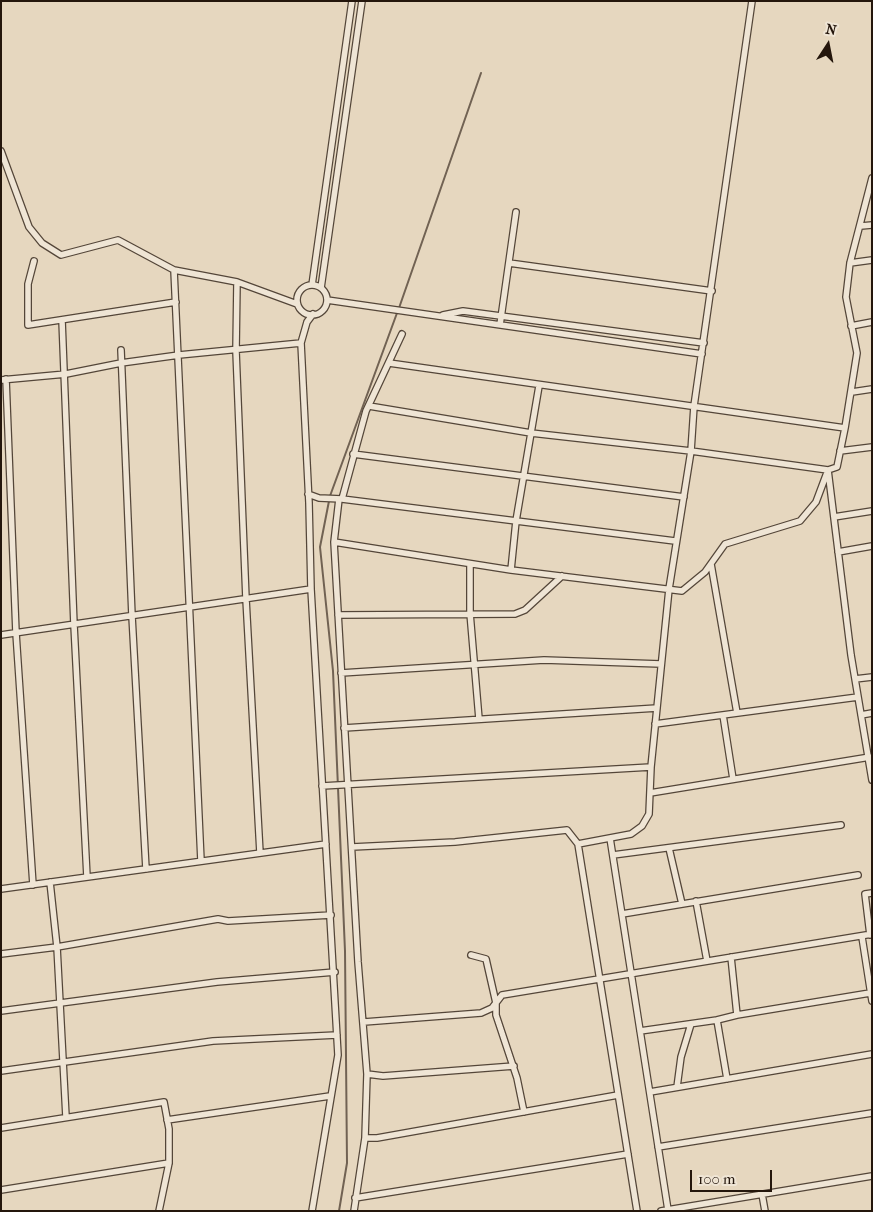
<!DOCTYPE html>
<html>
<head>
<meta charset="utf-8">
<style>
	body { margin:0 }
	#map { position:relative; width:873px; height:1212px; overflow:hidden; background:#e6d7bf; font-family:"IM FELL French Canon",serif }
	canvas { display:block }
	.frame { position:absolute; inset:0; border:2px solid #24160c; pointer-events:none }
	.north { position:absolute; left:803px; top:20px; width:50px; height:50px; -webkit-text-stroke:4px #efe5d5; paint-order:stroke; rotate:11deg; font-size:14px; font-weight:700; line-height:20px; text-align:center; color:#24160c }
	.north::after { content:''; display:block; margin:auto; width:18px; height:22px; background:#24160c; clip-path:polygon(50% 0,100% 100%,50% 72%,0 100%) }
	.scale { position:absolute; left:690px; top:1170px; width:82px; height:22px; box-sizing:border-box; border:2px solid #24160c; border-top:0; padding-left:6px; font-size:15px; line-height:18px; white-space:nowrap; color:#24160c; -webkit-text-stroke:4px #efe5d5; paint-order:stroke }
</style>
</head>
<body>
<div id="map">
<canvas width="873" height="1212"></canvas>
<div class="frame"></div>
<div class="north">N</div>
<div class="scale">100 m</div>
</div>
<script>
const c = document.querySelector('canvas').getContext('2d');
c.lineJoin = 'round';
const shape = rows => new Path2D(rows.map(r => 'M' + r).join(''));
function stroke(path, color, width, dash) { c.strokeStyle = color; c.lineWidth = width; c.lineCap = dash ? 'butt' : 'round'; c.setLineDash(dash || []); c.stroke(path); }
stroke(shape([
	[399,308,481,73],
	[330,496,397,313],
	[329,501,320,547,333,671,345,951,347,1163,339,1211]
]), '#716253', 2);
const minor = shape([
	[1,151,29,227,42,243,61,255,118,240,174,270,237,282,297,304],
	[861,226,872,225],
	[34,261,28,284,28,325,176,302],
	[509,263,712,291],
	[850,263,872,260],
	[174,270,201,861],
	[237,282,236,351,246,599,260,853],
	[312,285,352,1],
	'297 300a15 15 0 1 1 30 0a15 15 0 1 1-30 0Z',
	[321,288,362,1],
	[327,300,702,354],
	[443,315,463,311,704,343],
	[62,320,74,625,87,877],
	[500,325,516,212],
	[851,326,872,322],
	[121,350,132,616,146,869],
	[389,363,845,428],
	[6,379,16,633,33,885],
	[1,380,66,374,121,363,179,355,301,343],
	[852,392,872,389],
	[369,406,531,433,691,451,828,470,851,655,872,780],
	[840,451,872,447],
	[353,454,684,497],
	[308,494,319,498,342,499,675,541],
	[339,499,334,542,358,962,367,1074,365,1138,354,1211],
	[342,499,366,411,402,334],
	[834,517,872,511],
	[334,542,511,570,682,591,705,572,725,544,800,521,816,502,828,470,837,467,845,428,857,353,846,297,850,263,872,178],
	[838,552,872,546],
	[470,564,470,613,479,719],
	[711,564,737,713],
	[511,570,516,521,539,386],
	[338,615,515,614,525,610,562,576],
	[1,635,311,589],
	[341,673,544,660,661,664],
	[855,679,872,677],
	[723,715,733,779],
	[861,715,872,713],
	[655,724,858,697],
	[344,728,657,708],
	[322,786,651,767],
	[650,793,870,757],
	[610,838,668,1210],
	[578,844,637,1211],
	[352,847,455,842,567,830,578,844,631,834,642,826,649,814,651,767,669,589,691,451,694,406,752,1],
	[669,848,682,904],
	[613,855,841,825],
	[50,882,57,947,66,1117],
	[1,889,326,844],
	[696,901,707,961],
	[622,914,858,875],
	[870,935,865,894,872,893],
	[862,937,872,1001],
	[1,954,57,947,218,919,228,921,331,915],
	[471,955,486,959,496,1003,496,1015,517,1078,524,1112],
	[1,1011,217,982,335,972],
	[737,1015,870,993],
	[364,1022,481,1013,492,1008,502,995,872,934],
	[640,1031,717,1020],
	[1,1071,213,1041,337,1035],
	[367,1074,383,1076,514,1066],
	[727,1079,717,1020,737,1015,731,957],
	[677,1087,681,1057,691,1024],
	[650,1092,872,1054],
	[167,1120,330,1096],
	[1,1128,164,1102,169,1129,169,1163,159,1211],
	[365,1138,377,1138,618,1095],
	[658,1147,872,1113],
	[1,1190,169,1163],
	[762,1194,765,1211],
	[355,1198,628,1154],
	[312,1211,338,1055,311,589,309,503,301,343,307,322,313,314],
	[661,1211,872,1176]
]);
stroke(minor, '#544639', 8);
stroke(minor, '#efe5d5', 5.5);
</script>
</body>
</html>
